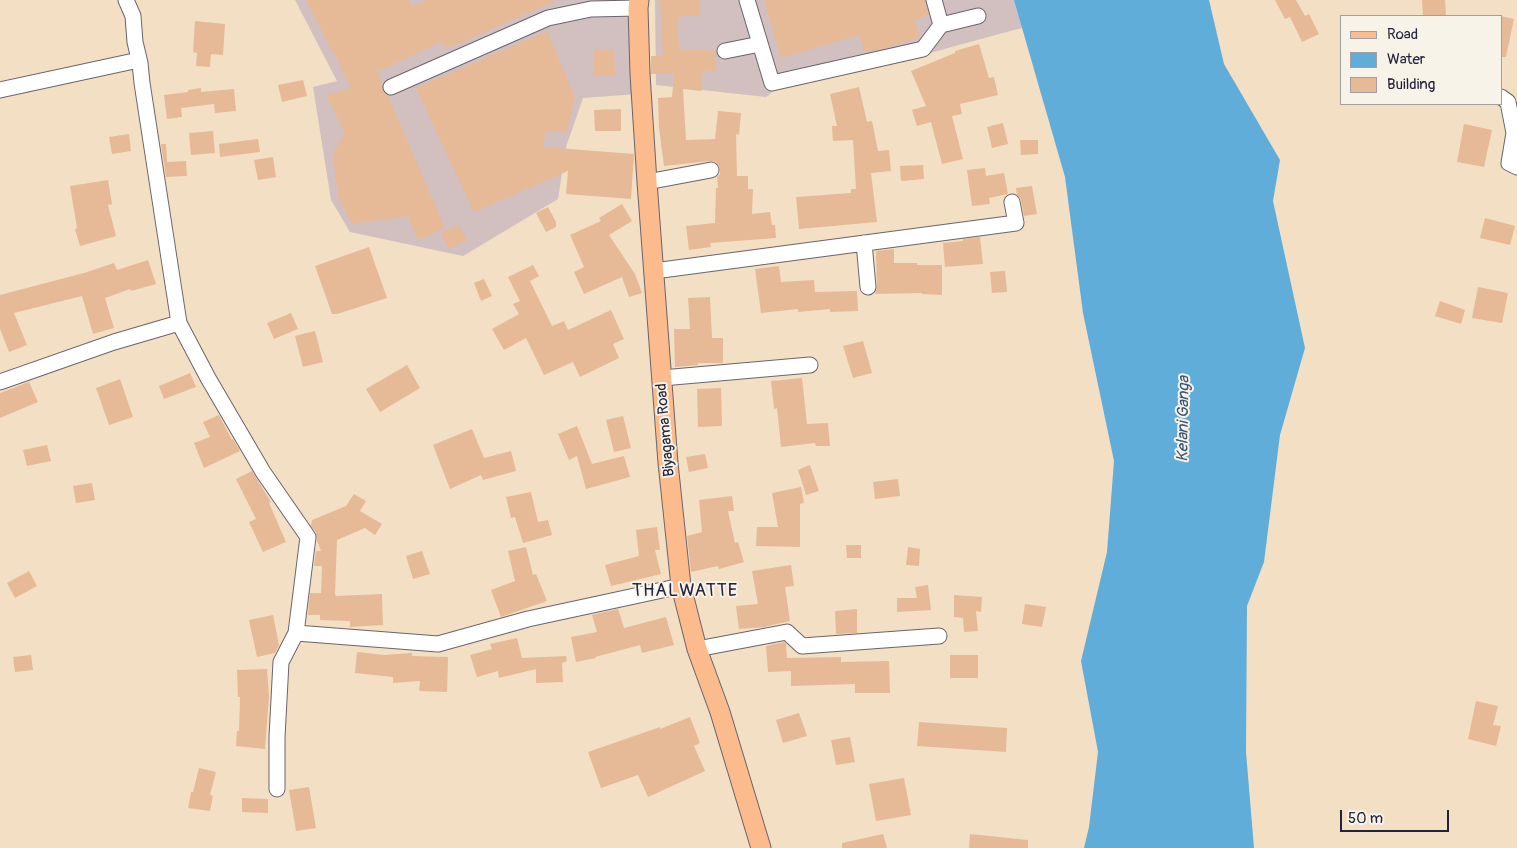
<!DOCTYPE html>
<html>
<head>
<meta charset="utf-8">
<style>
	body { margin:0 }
	#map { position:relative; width:1517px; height:848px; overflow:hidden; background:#f3dfc4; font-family:Pangolin,sans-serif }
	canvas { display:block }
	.legend { position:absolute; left:1340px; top:15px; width:162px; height:90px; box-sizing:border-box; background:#f7f3e8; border:1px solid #a29fa3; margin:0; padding:6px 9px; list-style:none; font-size:15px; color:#22223b }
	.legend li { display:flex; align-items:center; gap:10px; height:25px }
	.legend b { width:25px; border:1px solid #a29fa3 }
	.scale { position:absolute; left:1340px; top:810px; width:109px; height:22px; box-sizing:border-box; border:2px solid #22223b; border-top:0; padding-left:6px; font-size:15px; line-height:18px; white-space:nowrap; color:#22223b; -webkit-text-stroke:4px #f7f3e8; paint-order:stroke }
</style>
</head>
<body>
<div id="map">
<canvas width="1517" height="848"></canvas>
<ul class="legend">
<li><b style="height:6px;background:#fbbb8c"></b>Road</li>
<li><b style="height:14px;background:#61adda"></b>Water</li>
<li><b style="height:14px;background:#e6ba96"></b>Building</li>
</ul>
<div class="scale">50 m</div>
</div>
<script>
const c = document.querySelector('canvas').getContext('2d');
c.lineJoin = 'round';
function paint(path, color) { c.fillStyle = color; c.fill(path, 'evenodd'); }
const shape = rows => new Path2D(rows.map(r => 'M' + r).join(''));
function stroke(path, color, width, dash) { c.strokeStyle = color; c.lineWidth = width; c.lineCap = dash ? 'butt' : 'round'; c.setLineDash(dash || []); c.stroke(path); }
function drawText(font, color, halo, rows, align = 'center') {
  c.font = font + ' Pangolin,sans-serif'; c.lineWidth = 4; c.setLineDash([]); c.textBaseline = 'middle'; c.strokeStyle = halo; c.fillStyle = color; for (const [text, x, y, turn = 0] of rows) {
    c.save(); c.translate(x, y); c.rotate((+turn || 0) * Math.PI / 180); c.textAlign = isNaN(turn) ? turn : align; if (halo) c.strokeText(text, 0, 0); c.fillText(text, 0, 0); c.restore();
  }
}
paint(shape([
	[295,0,634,0,638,94,583,98,566,147,558,199,463,256,350,232,331,200,313,87,337,81],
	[655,0,1016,0,1025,27,893,63,793,76,766,97,656,85]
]), '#d2bfc0');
paint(shape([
	[1014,0,1209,0,1224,64,1280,160,1273,201,1305,348,1280,435,1264,562,1247,606,1246,752,1254,848,1084,848,1089,827,1098,752,1081,661,1107,552,1114,461,1083,313,1065,177]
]), '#61adda');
paint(shape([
	[306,0,408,0,411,7,427,0,557,0,446,49,443,41,377,72,383,84,382,90,388,96,445,228,418,240,408,216,352,224,338,197,333,153,345,133,326,95,351,88,332,49,331,49],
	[660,0,699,0,700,15,677,17,679,49,716,51,715,71,703,71,701,91,683,89,686,140,715,139,718,111,741,113,739,135,736,134,737,176,748,176,748,189,753,189,752,214,770,212,772,225,775,225,776,238,710,243,711,247,689,250,686,226,715,223,716,188,718,188,717,177,720,174,720,169,716,162,710,161,664,166,659,128,658,98,672,97,674,74,651,74,651,56,663,56],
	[764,0,925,0,929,15,914,20,920,37,887,48,865,52,859,35,781,58],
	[1275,0,1296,0,1305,16,1309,14,1319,34,1302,42,1290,17,1285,19],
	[1422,0,1445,0,1446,16,1423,16],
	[1501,16,1514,19,1506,57,1501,57],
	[195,21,225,24,223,55,211,54,210,67,196,66,197,53,193,52],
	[547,31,575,97,567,132,545,132,544,147,634,154,631,199,566,194,568,171,474,212,416,88],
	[979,44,989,78,994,77,998,95,960,104,962,114,952,116,963,159,942,164,931,122,917,126,912,110,926,106,911,71,955,53,955,51],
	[593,49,614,49,615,75,594,75],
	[303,80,307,96,282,102,278,85],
	[859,87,867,122,872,121,878,151,889,150,891,171,871,173,877,222,799,229,796,197,851,193,851,189,856,189,853,140,833,141,832,126,837,126,830,94],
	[201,88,201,92,234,89,236,111,215,113,214,104,181,108,182,117,167,119,164,95,188,92,188,90],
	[621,109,621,131,595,131,594,110],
	[1003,123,1008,144,992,148,987,127],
	[1464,124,1492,130,1484,167,1457,162],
	[213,131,215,153,191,155,189,133],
	[129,134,131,151,112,154,109,137],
	[258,139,260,152,220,157,219,144],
	[1020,140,1038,140,1038,154,1021,155],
	[161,144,166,144,167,162,186,161,187,176,166,177],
	[273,157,276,177,258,180,254,160],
	[923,165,924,179,901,181,900,166],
	[985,168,986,176,1004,173,1008,194,989,198,990,204,972,206,967,170],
	[108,180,112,204,108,205,116,236,80,246,75,229,77,228,70,186],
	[1032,186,1037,214,1024,216,1021,200,1017,195,1016,188],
	[622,204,632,221,609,235,635,274,642,293,629,297,622,277,584,294,574,272,584,267,570,235,601,221,599,218],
	[548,207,556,222,556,227,546,232,536,213],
	[1485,218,1515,226,1510,245,1480,238],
	[459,225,467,240,449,249,441,233],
	[980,237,983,264,945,267,943,243,963,241,963,239],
	[369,247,387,298,337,314,332,314,315,266],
	[894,249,894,263,917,263,917,265,942,265,942,295,922,294,922,293,875,294,877,286,876,251],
	[148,260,156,284,131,291,130,289,105,298,114,328,93,334,82,296,14,313,27,345,9,352,0,329,0,295,84,273,114,263,117,270],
	[533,265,539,276,530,281,552,326,564,321,568,330,611,310,624,339,613,344,619,358,580,377,573,362,544,375,526,338,504,350,492,329,519,314,513,304,520,301,508,277],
	[779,266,781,282,814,280,815,292,857,291,858,311,830,312,830,309,798,312,798,309,761,313,755,269],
	[1005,271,1007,292,992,293,990,272],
	[484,279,492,296,481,301,474,283],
	[1478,287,1508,293,1502,323,1472,318],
	[710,297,712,338,723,338,723,363,698,363,698,365,675,367,674,329,690,329,688,298],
	[1440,301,1465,310,1461,324,1435,316],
	[291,313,298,329,274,339,267,323],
	[315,331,323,362,303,367,295,336],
	[863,341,872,373,853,378,843,346],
	[407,365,420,388,380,412,366,389],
	[190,373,196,387,164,399,159,386],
	[802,378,807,424,828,423,830,446,816,446,815,443,781,447,777,408,774,409,771,381],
	[120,379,133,417,109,425,96,388],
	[29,382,38,402,0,418,0,393],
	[721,388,722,426,698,427,697,389],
	[219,415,232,440,233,439,240,451,204,468,194,443,210,437,203,422],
	[623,416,631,448,614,452,606,420],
	[577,426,592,464,624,456,630,477,586,489,577,456,569,460,558,434],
	[472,429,484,458,511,451,516,471,483,480,481,475,450,489,433,445],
	[47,445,51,461,27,466,23,450],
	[705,454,708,468,689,472,686,457],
	[810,465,819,491,806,495,798,470],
	[252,471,271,502,269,503,286,542,263,552,249,522,256,519,236,479],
	[898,479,900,496,875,499,873,482],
	[92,483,95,500,76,503,73,486],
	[801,487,804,503,800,504,800,547,756,546,757,527,778,527,772,493],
	[531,492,538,522,548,520,552,535,523,543,515,517,511,518,506,497],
	[354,494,366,501,360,511,382,524,375,535,365,528,337,540,335,594,336,596,382,594,383,625,350,627,350,621,320,620,320,615,308,615,310,593,321,593,322,566,314,566,316,551,321,551,317,541,316,532,311,526,312,520,346,506],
	[732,496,734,511,728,511,735,543,738,542,744,562,719,569,718,566,691,572,687,536,702,532,699,500],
	[657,527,660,550,655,550,661,574,611,586,605,565,639,556,636,530],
	[846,545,861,545,861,558,847,558],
	[526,547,533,575,536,574,547,601,501,617,491,590,515,581,508,551],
	[908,547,920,549,919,566,906,565],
	[422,551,430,574,413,579,406,556],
	[791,565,794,586,785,587,790,621,764,627,739,629,736,606,758,604,752,571],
	[29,571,37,586,15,598,7,583],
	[928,585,931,610,897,612,897,598,917,598,915,587],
	[954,595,982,597,981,612,976,611,978,631,964,632,963,618,954,617],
	[1025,604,1046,607,1042,627,1022,624],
	[618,609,624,628,666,617,674,645,642,653,640,645,595,657,596,658,576,662,571,637,597,632,592,615],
	[857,609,857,633,836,634,835,611],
	[273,615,279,645,275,653,257,657,249,620],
	[517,638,522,658,566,656,567,661,562,663,563,682,536,683,536,669,499,678,498,671,477,677,470,655,492,649,490,644],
	[784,642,786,643,787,658,841,657,841,662,889,661,890,693,855,693,855,684,791,686,791,671,768,672,766,646],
	[357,652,384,655,412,653,412,656,448,657,447,692,419,691,420,681,393,683,393,677,355,673],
	[31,655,33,670,15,672,13,657],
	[950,655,978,655,978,678,950,678],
	[267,669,269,696,265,749,236,746,237,731,239,731,240,697,238,697,237,670],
	[1476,701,1498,706,1493,725,1501,726,1496,746,1468,739],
	[799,713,807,736,783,743,776,720],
	[690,717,700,743,694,746,705,771,648,797,638,775,601,788,588,752,660,727,660,729],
	[919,722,1007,728,1006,752,917,746],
	[850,737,855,762,836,765,831,740],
	[199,768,216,772,210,795,213,796,210,811,188,808,191,792,193,792],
	[904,778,911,815,876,821,869,784],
	[309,787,316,828,296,831,289,790],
	[242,798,268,799,268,813,242,812],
	[883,834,887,848,842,848,842,843],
	[970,834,1028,840,1028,848,969,848]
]), '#e6ba96');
const minor = shape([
	[126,0,133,16,135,42,140,63],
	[747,0,772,83,923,49,941,25,934,0],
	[941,25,978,16],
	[725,51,760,44],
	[391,87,548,18,591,9,638,8],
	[0,90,134,61,140,63,142,83,179,323,114,342,0,382],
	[1501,97,1508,102,1514,133,1509,163,1517,167],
	[647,182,711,170],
	[864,243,868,287],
	[654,271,1016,223,1012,202],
	[179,323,208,378,263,472,308,537,296,633],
	[662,378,810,365],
	[697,649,787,632,802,646,939,636],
	[277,789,277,737,281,662,296,633,438,644,528,619,681,586]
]);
const major = shape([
	[639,0,638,8,640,74,647,182,668,463,681,586,697,649,720,712,761,848]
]);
stroke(minor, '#6b646b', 17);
stroke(major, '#6b646b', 21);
stroke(minor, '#fff', 15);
stroke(major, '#fbbb8c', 19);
drawText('15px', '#22223b', '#f7f3e8', [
	["Biyagama Road",666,430,-95]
]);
drawText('italic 16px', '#385373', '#f7f3e8', [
	["Kelani Ganga",1184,419,-89]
]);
c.letterSpacing = '1px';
drawText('18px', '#22223b', '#f7f3e8', [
	["THALWATTE",685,591]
]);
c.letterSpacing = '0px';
</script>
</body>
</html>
